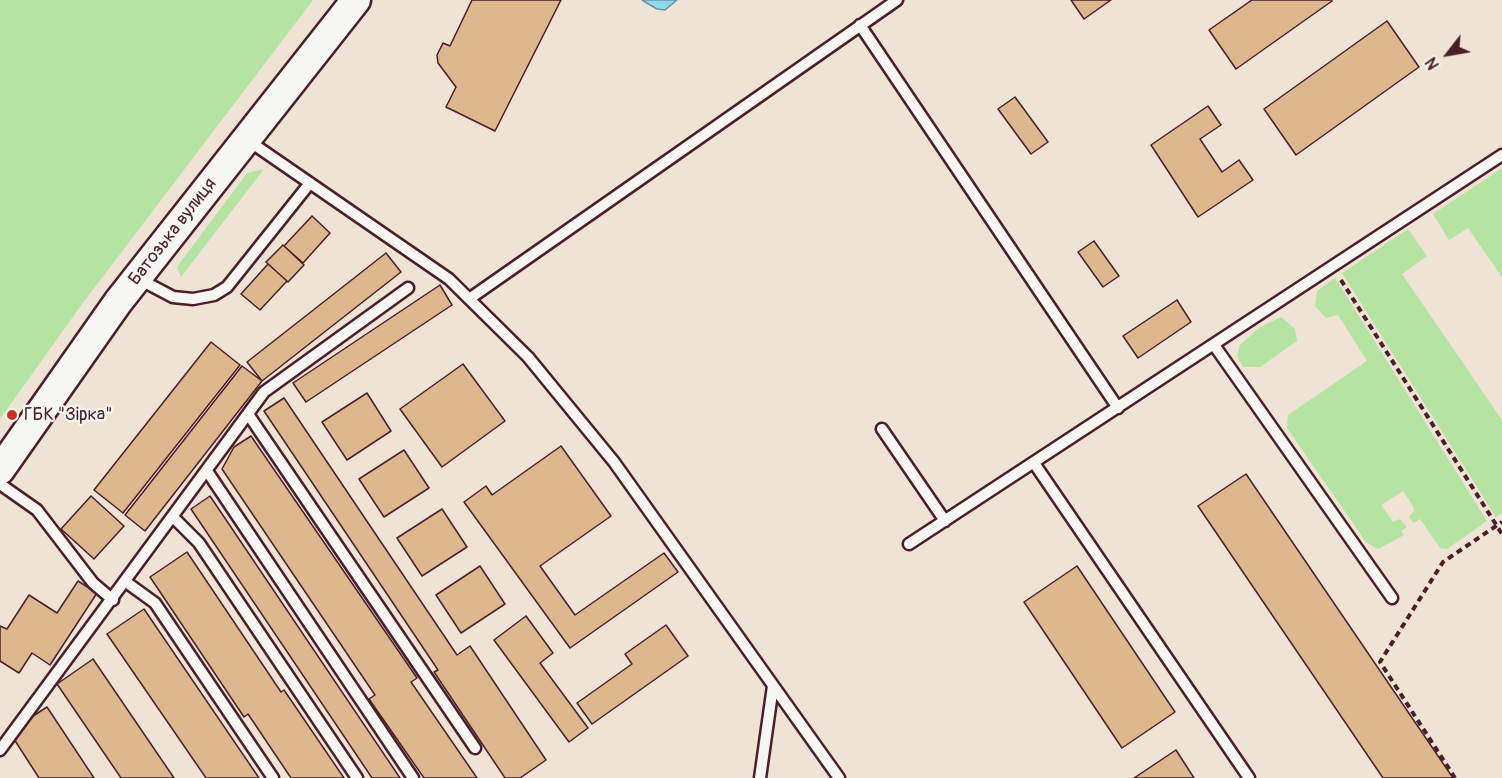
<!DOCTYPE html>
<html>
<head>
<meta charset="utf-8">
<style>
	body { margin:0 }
	#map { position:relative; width:1502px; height:778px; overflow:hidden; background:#f6f6f2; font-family:Pangolin,sans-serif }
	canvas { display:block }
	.north { position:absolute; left:1418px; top:24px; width:60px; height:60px; -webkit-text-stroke:4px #f6f6f2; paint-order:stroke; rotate:239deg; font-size:16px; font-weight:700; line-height:24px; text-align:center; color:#4a1f2b }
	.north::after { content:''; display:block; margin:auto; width:21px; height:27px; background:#4a1f2b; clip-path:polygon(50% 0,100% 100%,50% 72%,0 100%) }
</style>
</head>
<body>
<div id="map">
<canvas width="1502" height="778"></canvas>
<div class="north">N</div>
</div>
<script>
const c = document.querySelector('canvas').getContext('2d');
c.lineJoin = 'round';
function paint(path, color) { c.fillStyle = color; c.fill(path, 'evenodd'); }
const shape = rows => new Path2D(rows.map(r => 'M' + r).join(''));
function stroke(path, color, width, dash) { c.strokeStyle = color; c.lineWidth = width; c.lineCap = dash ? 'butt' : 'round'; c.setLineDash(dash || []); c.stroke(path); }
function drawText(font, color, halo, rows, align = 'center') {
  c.font = font + ' Pangolin,sans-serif'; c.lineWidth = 4.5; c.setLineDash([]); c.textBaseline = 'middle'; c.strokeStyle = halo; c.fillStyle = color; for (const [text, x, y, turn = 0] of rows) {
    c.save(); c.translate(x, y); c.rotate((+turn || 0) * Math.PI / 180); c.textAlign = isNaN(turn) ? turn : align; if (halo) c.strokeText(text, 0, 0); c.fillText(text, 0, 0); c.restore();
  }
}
paint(shape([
	[0,0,1502,0,1502,778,0,778]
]), '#eee3d4');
paint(shape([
	[0,0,313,0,82,304,0,419],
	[1502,168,1502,277,1468,228,1449,240,1433,214],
	[264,169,181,277,177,267,247,173],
	[1408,229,1427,256,1402,274,1502,420,1502,513,1496,517,1342,273],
	[1335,278,1487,521,1447,549,1440,548,1420,519,1414,523,1409,517,1414,511,1413,506,1403,491,1381,505,1393,522,1400,519,1407,527,1401,531,1404,535,1378,549,1366,542,1287,428,1288,415,1367,361,1338,315,1326,318,1315,306,1317,291],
	[1281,317,1295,329,1297,341,1260,367,1243,367,1237,356,1240,345,1260,327]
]), '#b5e3a1');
const water = shape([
	[642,0,677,0,665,10,657,9,642,0]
]);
paint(water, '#8dd9ed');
stroke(water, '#728f9f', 1.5);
const building = shape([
	[472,0,561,0,495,131,446,107,456,87,438,63,437,55,443,43,450,46,472,0],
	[1071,0,1111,0,1084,19,1071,0],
	[1252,0,1332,0,1332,1,1236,69,1209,30,1252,0],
	[1387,21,1419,67,1296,155,1264,109,1387,21],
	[1015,97,1048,142,1031,154,998,109,1015,97],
	[1208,106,1221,125,1200,139,1222,172,1239,160,1253,180,1198,217,1151,145,1208,106],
	[312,216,330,233,303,263,284,246,312,216],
	[1094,241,1119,276,1103,287,1078,252,1094,241],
	[283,245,304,265,288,282,266,262,283,245],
	[386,253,401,272,262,381,247,362,386,253],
	[268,264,287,281,260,310,241,294,268,264],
	[440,285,452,305,306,402,293,383,440,285],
	[1177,300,1191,322,1138,358,1123,336,1177,300],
	[211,342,240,365,123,513,94,490,211,342],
	[463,364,505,421,442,467,400,409,463,364],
	[242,366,262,381,145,531,125,515,242,366],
	[367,393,391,431,347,460,322,422,367,393],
	[284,398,457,655,470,646,546,760,520,778,505,778,434,672,438,670,264,411,284,398],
	[251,436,417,678,411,682,477,778,424,778,369,699,375,695,222,469,234,447,251,436],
	[561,446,611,516,540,566,575,615,664,553,678,572,570,648,464,502,486,486,492,495,561,446],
	[404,450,429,488,384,517,359,479,404,450],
	[1246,474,1453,778,1383,778,1198,506,1246,474],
	[91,496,124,526,94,559,61,529,91,496],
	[210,496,400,778,372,778,191,509,210,496],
	[442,509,467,547,422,576,397,538,442,509],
	[187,552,281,692,284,690,344,778,291,778,248,714,244,717,150,577,187,552],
	[480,566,505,604,461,633,436,595,480,566],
	[1077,566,1175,712,1122,748,1024,602,1077,566],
	[78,581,97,593,50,665,32,653,19,673,0,661,0,626,7,629,29,595,57,613,78,581],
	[144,609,259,778,206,778,107,634,144,609],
	[526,616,553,653,540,663,588,728,569,742,494,640,526,616],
	[666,625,688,656,592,724,577,703,632,664,625,654,666,625],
	[93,659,174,778,121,778,57,684,93,659],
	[47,707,94,778,39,778,14,739,27,720,47,707],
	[1176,750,1194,778,1134,778,1176,750]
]);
paint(building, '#ddb78e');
stroke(building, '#4a1f2b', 1.5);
const lane = shape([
	[860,25,1118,408],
	[246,139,449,279,528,357,614,462,839,778],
	[137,278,173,297,193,299,214,295,227,287,310,183],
	[469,299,897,0],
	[1214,345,1392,598],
	[248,414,475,748],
	[882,429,945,521],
	[1034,463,1249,778],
	[207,471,413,778],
	[0,484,37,510,93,583,113,600],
	[173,517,199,543,357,778],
	[909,544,1502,155],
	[126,582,155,603,273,778],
	[0,750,264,392,408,288],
	[760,778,773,686]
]);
const secondary = shape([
	[0,470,118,302,356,0]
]);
stroke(lane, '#4a1f2b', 15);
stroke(secondary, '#4a1f2b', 33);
stroke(shape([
	[1341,280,1502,534],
	[1455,778,1380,662,1443,562,1502,522]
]), '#4a1f2b', 4, [6, 4.5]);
stroke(lane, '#f6f6f2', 10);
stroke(secondary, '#f6f6f2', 28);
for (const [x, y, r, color] of [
	[12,415,6,"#c8321e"]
]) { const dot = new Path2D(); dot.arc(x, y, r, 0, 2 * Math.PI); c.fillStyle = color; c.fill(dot); stroke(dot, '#f6f6f2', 2); }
drawText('18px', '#4a1f2b', '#f6f6f2', [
	["Батозька вулиця",173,232,-52]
]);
drawText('18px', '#4a1f2b', '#f6f6f2', [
	["ГБК \"Зірка\"",24,415]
], 'left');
</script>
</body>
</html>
